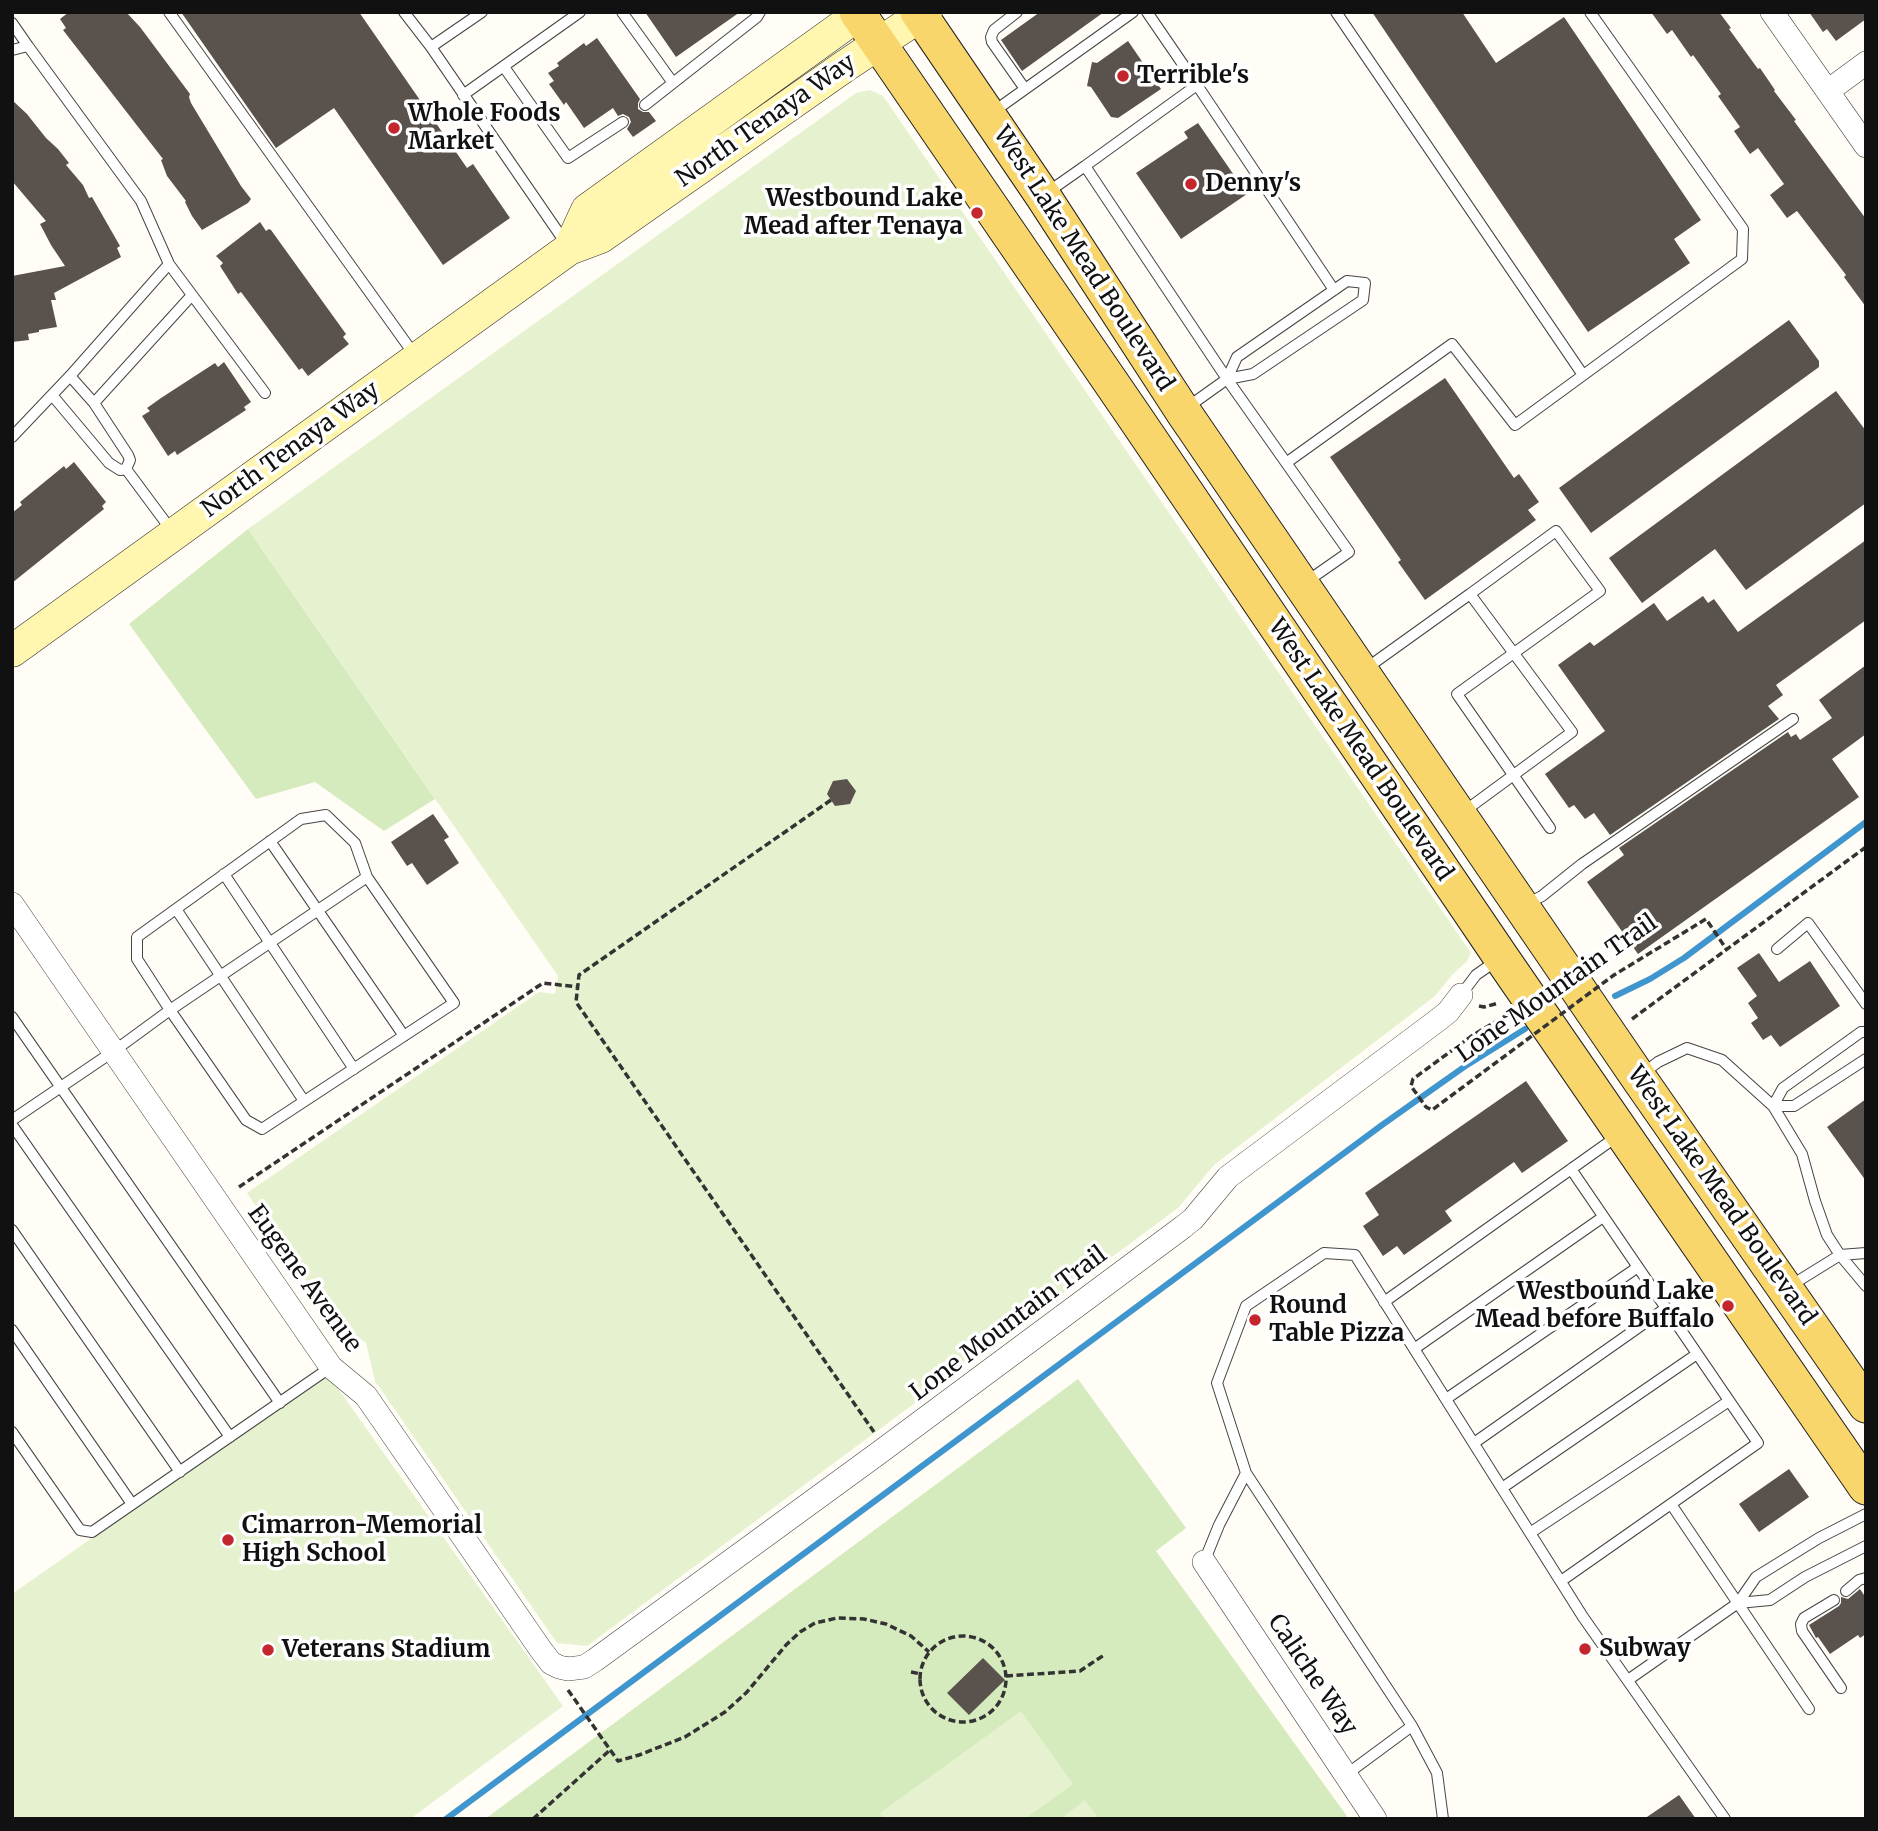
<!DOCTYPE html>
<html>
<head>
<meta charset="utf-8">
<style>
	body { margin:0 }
	#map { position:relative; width:1878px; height:1831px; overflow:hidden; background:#fffdf5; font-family:Merriweather,serif }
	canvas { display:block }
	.frame { position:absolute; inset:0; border:14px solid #111; pointer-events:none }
</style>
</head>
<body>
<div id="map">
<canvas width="1878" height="1831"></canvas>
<div class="frame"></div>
</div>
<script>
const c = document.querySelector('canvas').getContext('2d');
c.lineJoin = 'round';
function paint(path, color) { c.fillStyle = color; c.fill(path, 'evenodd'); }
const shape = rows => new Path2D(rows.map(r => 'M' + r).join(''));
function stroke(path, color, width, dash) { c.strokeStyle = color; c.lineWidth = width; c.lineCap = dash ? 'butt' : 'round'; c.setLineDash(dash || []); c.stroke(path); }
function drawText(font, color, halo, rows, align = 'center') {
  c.font = font + ' Merriweather,serif'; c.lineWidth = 7; c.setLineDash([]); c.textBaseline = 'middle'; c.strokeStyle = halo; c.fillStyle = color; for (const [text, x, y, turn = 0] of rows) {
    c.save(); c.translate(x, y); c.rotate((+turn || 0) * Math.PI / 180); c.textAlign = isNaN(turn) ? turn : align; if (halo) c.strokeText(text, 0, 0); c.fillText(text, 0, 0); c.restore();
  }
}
paint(shape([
	[248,529,435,799,384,831,315,782,256,799,129,624],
	[1078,1379,1186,1528,1156,1551,1349,1819,485,1819]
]), '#d5ebbd');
paint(shape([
	[870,90,883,96,1471,953,1467,961,1452,975,1435,996,1214,1165,1178,1208,587,1646,557,1643,375,1381,366,1343,332,1319,247,1193,539,992,555,994,558,976,248,529,856,93],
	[327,1373,563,1706,410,1819,12,1819,12,1594],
	[1021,1711,1073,1784,1025,1819,884,1819,880,1813],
	[1085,1800,1099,1819,1060,1819]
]), '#e6f2cf');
stroke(shape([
	[1615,996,1650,979,1684,958,1866,822],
	[446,1819,1382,1125,1464,1067,1525,1029]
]), '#3f96cf', 6);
paint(shape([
	[69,12,126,12,140,27,190,94,189,97,191,103,241,186,251,199,248,203,202,230,192,216,185,202,186,201,167,176,161,160,163,159,63,30,66,28,60,19],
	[181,12,359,12,467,168,473,164,510,218,443,265,334,108,276,148],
	[645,12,740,12,676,57],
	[1040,12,1104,12,1022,71,1001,40],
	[1372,12,1462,12,1496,63,1564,17,1701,220,1674,239,1690,263,1588,332],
	[1651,12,1719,12,1731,28,1729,29,1758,69,1760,68,1775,90,1774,91,1796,120,1794,121,1866,219,1866,307,1844,277,1846,275,1797,211,1787,218,1770,195,1784,184,1758,148,1750,154,1734,131,1740,127,1718,96,1721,94,1693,55,1691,57,1672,30,1667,34],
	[1809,12,1866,12,1866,19,1836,41,1827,29,1823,32],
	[597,38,640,99,638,103,638,109,643,112,649,112,656,121,633,137,627,129,631,122,629,117,623,114,618,116,613,108,584,128,566,102,564,105,549,84,554,81,548,73,559,66,557,63,584,43,586,46],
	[1128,41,1161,89,1118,118,1111,117,1091,87,1087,86,1092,62,1097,63],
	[12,100,27,114,46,138,58,149,69,163,66,165,83,185,89,198,92,197,120,246,117,248,121,257,54,293,56,300,51,300,57,327,39,330,39,332,28,334,29,340,12,342,12,276,65,266,51,245,40,224,46,221,12,181],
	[1198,123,1247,194,1181,239,1136,173,1188,138,1184,132],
	[260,222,266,231,269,229,271,230,346,334,343,337,349,344,308,376,302,368,299,370,241,292,238,294,220,266,223,263,216,256],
	[1789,320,1819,361,1819,367,1591,533,1559,488],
	[224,362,251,402,244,407,246,410,214,431,177,455,175,451,168,456,142,416,150,411,147,408,161,398,215,363,218,367],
	[1445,378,1514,478,1519,474,1539,502,1528,510,1536,520,1425,600,1398,562,1401,560,1330,457],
	[1836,391,1866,431,1866,503,1746,590,1715,549,1642,603,1609,558],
	[74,462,106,502,102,506,104,509,12,583,12,513,22,505,20,502,64,466,66,469],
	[1866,540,1866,620,1776,685,1783,695,1768,706,1779,719,1610,835,1594,813,1585,819,1574,805,1569,808,1545,774,1605,731,1558,665,1590,642,1594,646,1654,603,1667,621,1703,596,1708,603,1714,599,1738,632],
	[1866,665,1866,734,1832,759,1859,797,1638,954,1587,882,1624,855,1619,848,1788,732,1791,737,1796,734,1800,740,1832,718,1819,700],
	[847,779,856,791,850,804,835,806,827,794,833,781],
	[433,814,449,837,444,840,459,863,427,885,412,863,407,866,391,842],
	[1759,953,1779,982,1810,961,1840,1006,1780,1047,1771,1035,1763,1040,1751,1023,1758,1018,1748,1003,1757,996,1737,968],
	[1526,1081,1568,1141,1522,1173,1514,1162,1445,1211,1452,1221,1404,1255,1397,1246,1383,1256,1363,1226,1379,1215,1365,1193],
	[1866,1099,1866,1181,1827,1127],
	[1789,1469,1809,1497,1759,1532,1739,1504],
	[1860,1589,1866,1598,1866,1634,1860,1638,1858,1635,1830,1654,1818,1637,1816,1638,1809,1625,1839,1606,1841,1603,1841,1597,1848,1599],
	[983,1658,1005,1680,969,1715,947,1693],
	[1679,1795,1696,1819,1644,1819,1666,1804]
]), '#5a524d');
const lane = shape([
	[169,12,416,357],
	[404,12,431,47,567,245],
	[622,12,673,83,757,17,760,12],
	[1017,12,994,30,991,37,992,42,1025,89],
	[1336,12,1583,375],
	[12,23,28,46],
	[431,47,482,12],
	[12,50,28,46,141,201,169,264,70,376,12,437],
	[504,67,568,158,623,122],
	[1197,85,1334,290],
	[463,95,580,12],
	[645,105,673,83],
	[993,112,1133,12],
	[1085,166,1197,85,1147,12],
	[1048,192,1085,166,1227,379,1349,552,1306,582],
	[169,264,265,393],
	[52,395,109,463,120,470,126,469,130,460,128,455,94,403,70,376],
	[94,403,192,295],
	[1185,409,1227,379,1253,374,1363,300,1365,283,1347,281,1237,357,1227,379],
	[1286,463,1452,344,1515,425,1742,259,1743,229,1590,12],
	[126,469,172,531],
	[1470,594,1556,531,1600,591,1457,694,1550,828],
	[1364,670,1470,594,1572,732,1462,813],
	[270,841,404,1036],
	[224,874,354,1069],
	[1525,905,1542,896,1582,864,1793,719],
	[176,909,304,1101],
	[1777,949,1808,923,1866,1004],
	[1461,995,1476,975,1496,961],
	[12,1017,280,1403],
	[1866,1032,1861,1032,1783,1088,1773,1106,1794,1106,1866,1059],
	[1641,1075,1658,1062,1687,1048,1722,1060,1773,1106,1802,1154,1815,1201,1827,1235,1840,1255,1866,1286],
	[12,1120,114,1051,170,1010,367,877,355,843,326,815,301,819,137,937,137,959,170,1010,246,1120,262,1129,454,1003,367,877],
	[12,1125,230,1437],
	[12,1230,180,1472],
	[1790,1286,1840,1255,1866,1253],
	[1384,1302,1619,1135],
	[12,1330,132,1504],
	[1414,1349,1603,1217],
	[1446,1399,1638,1267],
	[12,1432,80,1530,92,1532,331,1367],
	[1474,1443,1666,1308],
	[1502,1488,1697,1354],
	[1671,1504,1809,1709],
	[1530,1533,1729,1401],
	[1204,1562,1219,1525,1246,1473],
	[1561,1581,1758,1443,1571,1169],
	[1846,1591,1859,1580,1866,1578],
	[1834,1600,1804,1618,1801,1624,1802,1631,1841,1688],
	[1738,1603,1770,1600,1805,1577,1866,1546],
	[1628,1680,1738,1603,1756,1577,1819,1538,1866,1514],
	[1347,1774,1412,1726],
	[1443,1819,1437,1773,1412,1726,1246,1473,1217,1383,1246,1306,1324,1253,1355,1255,1583,1617,1725,1819]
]);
const street = shape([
	[1772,12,1866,146],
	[1828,91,1866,63],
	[12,904,331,1367,366,1396,541,1650,551,1663,559,1667,568,1669,584,1667,595,1660,876,1455,1183,1227,1193,1219,1228,1177,1438,1020,1448,1012,1461,995],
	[1204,1562,1375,1819]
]);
const secondary = shape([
	[569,249,587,210,862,12],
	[12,651,569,249,601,237,845,66,926,12]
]);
const primary = shape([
	[857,12,1134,416,1501,957,1866,1487],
	[918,12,1043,196,1182,410,1638,1077,1866,1405]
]);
stroke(lane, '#444', 12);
stroke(street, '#444', 24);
stroke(secondary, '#333', 33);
stroke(primary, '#222', 37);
stroke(shape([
	[831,800,579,975,576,1002,874,1432],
	[1479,1006,1484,1007,1499,1003],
	[1632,1019,1866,847],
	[239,1187,543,983,578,987],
	'920 1679a43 43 0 1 1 86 0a43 43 0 1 1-86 0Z',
	[911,1672,921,1674],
	[1006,1676,1080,1671,1104,1655],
	[568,1690,618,1761,639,1755,685,1737,725,1712,747,1692,786,1645,800,1632,815,1623,837,1618,864,1619,886,1624,911,1636,929,1652],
	[533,1819,610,1750]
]), '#333', 3.5, [7, 3.5]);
stroke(lane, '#fff', 10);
stroke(street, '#fff', 23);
stroke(secondary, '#fff6b0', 32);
stroke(primary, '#f9d66b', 35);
stroke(shape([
	[1509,1014,1473,1035,1413,1079,1411,1086,1426,1107,1432,1110,1614,975,1706,919,1727,950]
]), '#333', 3.5, [7, 3.5]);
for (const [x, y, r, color] of [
	[1123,76,7,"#c4262e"],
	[394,128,7,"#c4262e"],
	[1191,184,7,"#c4262e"],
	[977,213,7,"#c4262e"],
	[1728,1306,7,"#c4262e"],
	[1255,1320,7,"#c4262e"],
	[228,1540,7,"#c4262e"],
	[1585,1649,7,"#c4262e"],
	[268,1650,7,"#c4262e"]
]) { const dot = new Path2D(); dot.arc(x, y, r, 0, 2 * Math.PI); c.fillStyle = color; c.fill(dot); stroke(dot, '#fff', 2.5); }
drawText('bold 24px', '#111', '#fff', [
	["Terrible's",1137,76],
	["Whole Foods",408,114],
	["Market",408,142],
	["Denny's",1205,184],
	["Westbound Lake",963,199,"right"],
	["Mead after Tenaya",963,227,"right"],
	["Westbound Lake",1714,1292,"right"],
	["Mead before Buffalo",1714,1320,"right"],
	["Round",1269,1306],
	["Table Pizza",1269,1334],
	["Cimarron-Memorial",242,1526],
	["High School",242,1554],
	["Subway",1599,1649],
	["Veterans Stadium",282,1650]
], 'left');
drawText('24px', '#111', '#fff', [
	["North Tenaya Way",766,121,-35],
	["West Lake Mead Boulevard",1083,259,57],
	["North Tenaya Way",291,450,-36],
	["West Lake Mead Boulevard",1360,750,56],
	["Lone Mountain Trail",1557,989,-35],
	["West Lake Mead Boulevard",1721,1196,55],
	["Eugene Avenue",304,1279,54],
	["Lone Mountain Trail",1009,1324,-37],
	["Caliche Way",1312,1675,56]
]);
</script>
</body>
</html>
